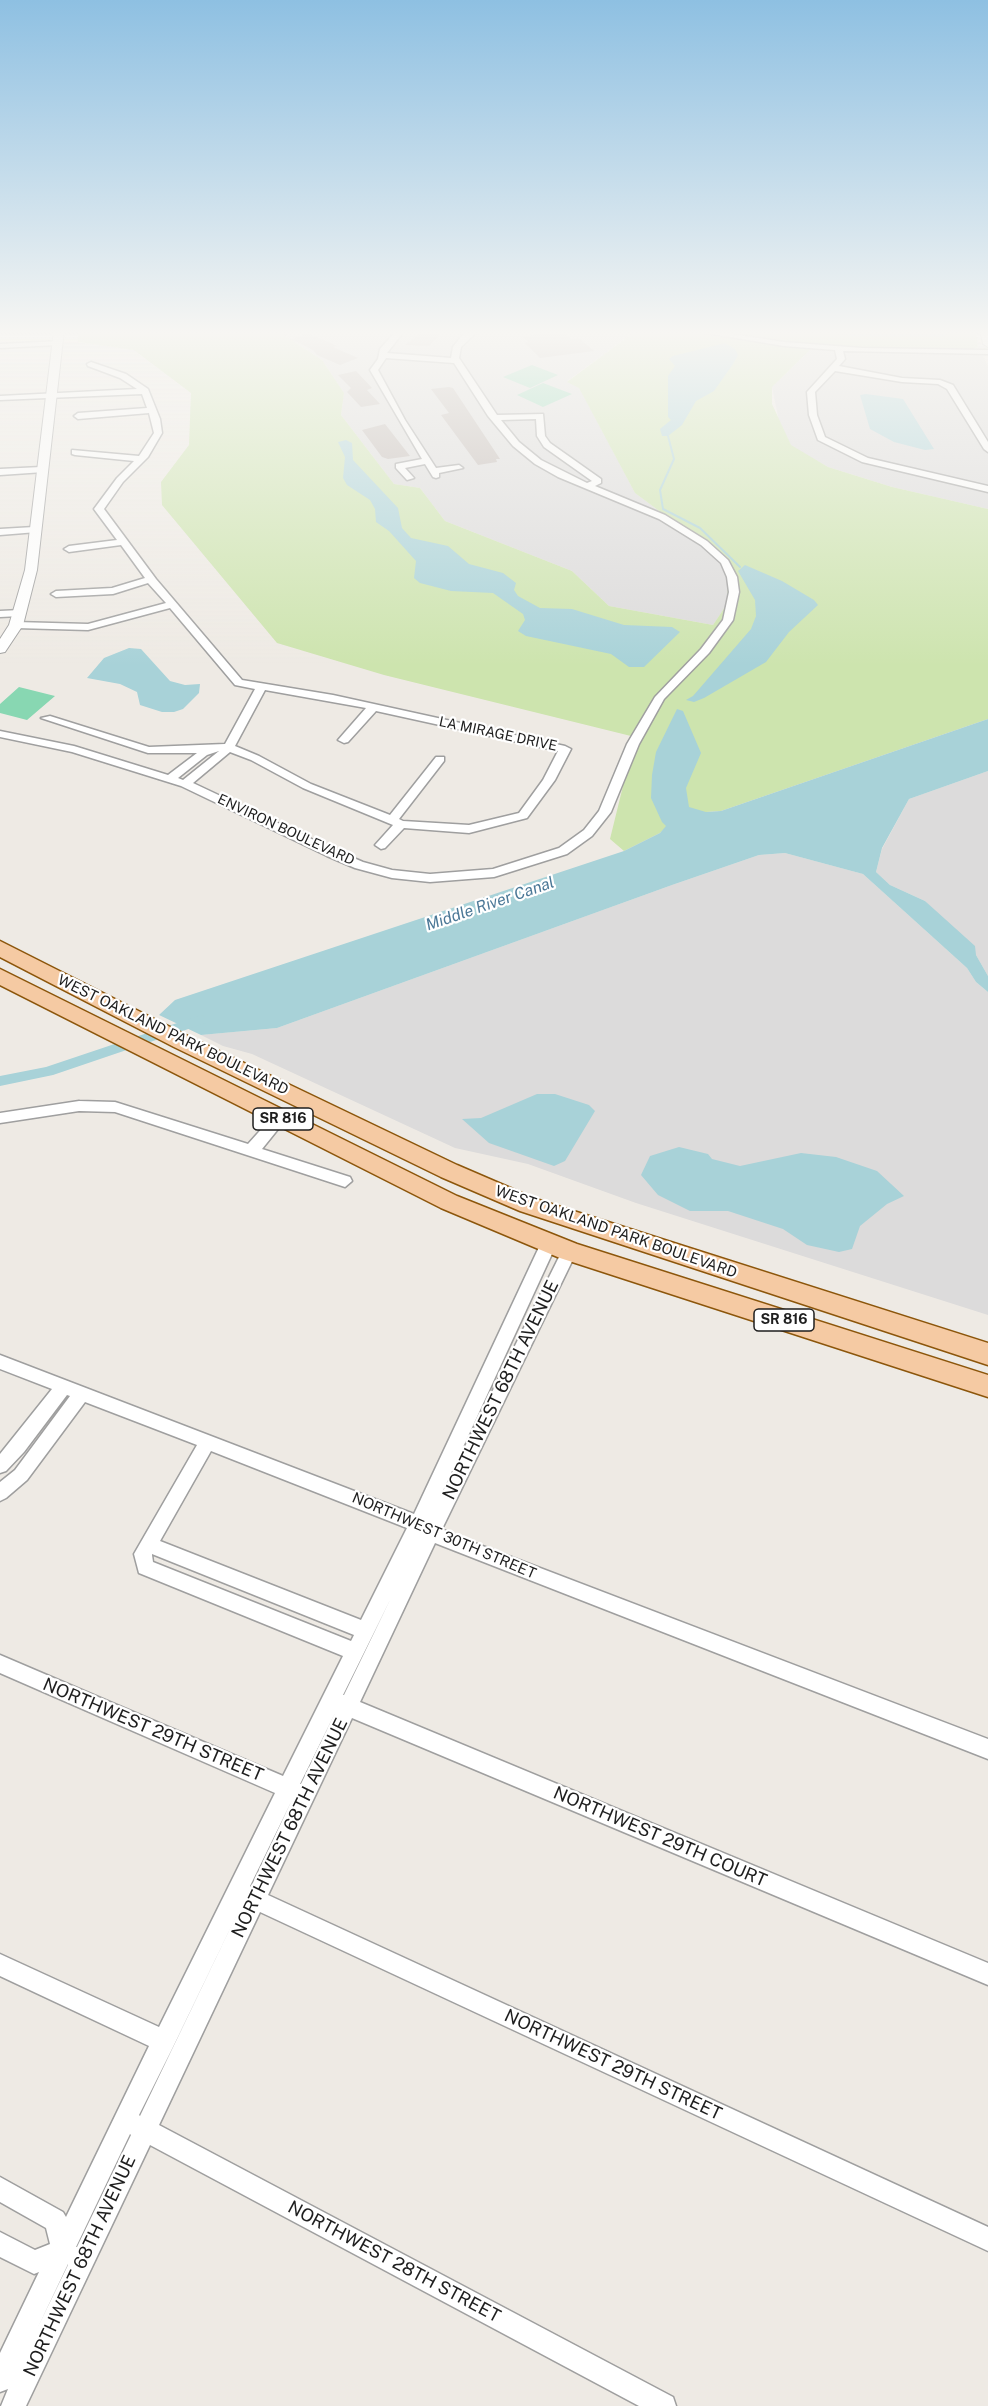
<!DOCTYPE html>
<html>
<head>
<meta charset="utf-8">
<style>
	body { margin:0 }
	canvas { display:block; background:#eeeae4 }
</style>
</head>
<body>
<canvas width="988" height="2406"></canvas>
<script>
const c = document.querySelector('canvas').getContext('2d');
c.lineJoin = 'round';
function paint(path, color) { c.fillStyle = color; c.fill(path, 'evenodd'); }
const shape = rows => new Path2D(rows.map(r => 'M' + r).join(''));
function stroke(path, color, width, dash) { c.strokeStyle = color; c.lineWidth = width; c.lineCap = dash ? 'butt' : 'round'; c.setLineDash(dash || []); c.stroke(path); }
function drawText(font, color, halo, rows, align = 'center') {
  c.font = font + ' "Public Sans",sans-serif'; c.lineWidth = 4.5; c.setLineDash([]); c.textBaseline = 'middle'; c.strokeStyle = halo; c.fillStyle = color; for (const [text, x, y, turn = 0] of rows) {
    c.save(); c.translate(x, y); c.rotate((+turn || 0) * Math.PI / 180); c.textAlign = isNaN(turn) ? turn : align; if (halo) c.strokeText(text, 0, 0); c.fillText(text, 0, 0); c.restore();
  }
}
paint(shape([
	[277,330,637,330,567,381,579,387,635,493,729,563,727,604,713,625,609,606,572,571,445,521,420,488,394,484,341,415,344,393,322,360],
	[814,346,981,352,988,366,988,509,892,487,828,467,791,446,779,421,772,387],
	[988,771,988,976,976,955,925,901,890,885,876,872,882,849,909,799],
	[785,853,863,874,967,968,976,982,988,992,988,1315,636,1203,528,1164,455,1148,252,1054,223,1046,201,1035,277,1028,672,885,759,855]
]), '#dcdbdb');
paint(shape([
	[78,330,277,330,322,360,344,393,341,415,394,484,420,488,445,521,572,571,609,606,713,625,727,604,729,563,635,493,579,388,567,382,637,330,976,330,978,347,971,349,862,350,814,346,772,387,772,404,791,445,828,467,892,487,988,509,988,719,721,811,706,812,667,826,660,833,624,851,610,839,635,737,384,675,277,643,162,505,161,482,189,445,191,393,134,350,78,342]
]), '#cde4ae');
paint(shape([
	[532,365,558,375,530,388,503,377],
	[543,383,572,394,543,407,517,395],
	[19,687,55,696,27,720,0,713,0,704]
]), '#88d7b2');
paint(shape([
	[800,330,957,330,941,337,854,336],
	[725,343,735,349,738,355,733,364,714,391,696,401,682,425,668,436,662,436,660,429,671,420,668,417,668,376,675,366,669,359,673,356],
	[866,394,903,399,934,449,925,450,894,442,870,429,860,395],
	[346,440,352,443,353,460,398,508,402,528,411,538,448,546,469,564,503,573,516,583,514,590,518,596,540,608,572,609,624,625,672,627,680,632,644,667,629,667,611,654,526,636,518,631,525,620,523,614,493,593,451,591,420,583,414,578,416,561,389,531,376,522,375,509,370,500,347,485,343,478,345,457,338,442],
	[745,565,782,581,814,600,818,605,789,632,766,662,704,698,694,702,686,700,693,696,751,629,756,616,755,600,738,571],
	[129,648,141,649,170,681,185,685,200,684,199,693,183,709,174,712,162,712,140,705,137,692,120,684,87,678,104,658],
	[677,709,683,711,701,753,686,788,689,807,706,812,721,811,988,719,988,771,909,799,882,848,876,872,890,885,925,901,975,946,976,955,988,976,988,992,976,982,967,968,863,874,785,853,759,855,672,885,277,1028,201,1035,159,1015,175,1000,624,851,660,833,666,826,662,822,651,798,652,775,656,752],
	[537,1094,555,1094,589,1105,595,1111,565,1161,554,1166,489,1143,462,1119,481,1118],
	[679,1147,708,1154,712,1159,740,1166,801,1153,836,1157,877,1171,904,1196,887,1204,860,1226,852,1249,839,1252,807,1245,783,1229,728,1211,690,1211,658,1195,641,1175,650,1156]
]), '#a8d2d8');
stroke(shape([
	[668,436,674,459,660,490,663,509,700,528,740,567]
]), '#a8d2d8', 2);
paint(shape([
	[201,1015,206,1017,208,1020,206,1023,53,1075,0,1086,0,1076,46,1067,201,1015]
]), '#a8d2d8');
paint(shape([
	[424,330,444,330,429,346,405,345],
	[553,331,562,331,571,339,579,338,594,351,540,358,525,343,528,342,523,337],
	[308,333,337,346,333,347,358,358,340,365,317,355,313,350,292,339],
	[356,371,372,388,367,390,380,404,361,407,347,392,351,388,338,375],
	[449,387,453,388,500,459,496,459,497,462,478,465,441,415,449,413,431,389],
	[385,424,410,456,388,459,382,457,362,430]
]), '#beb5b1');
const minor = shape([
	[397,330,405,330,387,353,451,358,453,347,464,333,470,330,479,330,461,347,459,358,497,415,543,414,545,436,550,443,601,479,601,483,595,486,665,515,707,541,728,560,737,577,739,592,733,620,709,653,664,699,639,744,611,812,592,836,567,854,494,877,430,882,392,878,355,868,327,856,181,786,72,752,0,737,0,731,74,746,168,775,197,753,148,753,41,718,50,716,149,747,225,744,255,689,235,685,170,608,88,630,16,628,11,625,16,622,88,624,166,603,148,583,113,594,56,597,51,594,56,591,112,588,145,578,121,545,69,552,64,549,69,546,117,540,94,509,117,478,134,461,75,455,72,454,72,450,139,456,154,433,149,413,78,419,74,416,78,413,147,408,142,394,0,400,0,396,137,389,120,378,88,366,87,364,91,362,126,374,148,389,160,419,162,433,148,457,123,482,104,509,156,579,242,680,333,695,565,746,571,749,555,780,527,818,469,833,404,828,385,848,381,849,375,845,393,825,303,788,251,760,230,752,193,783,335,850,363,862,392,870,430,874,493,869,559,848,584,830,599,811,627,744,655,697,701,649,723,620,729,592,727,577,721,563,701,545,659,519,558,477,535,464,513,446,488,416,454,363,386,358,378,370,405,420,436,468,459,465,463,468,439,473,439,477,436,478,433,477,425,464,405,468,414,478,407,480,396,468,396,464,422,459,370,370,378,359,380,349,397,330],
	[536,419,537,436,544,447,592,481,587,483,541,460,519,442,501,420,536,419],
	[265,690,366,708,338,740,344,743,348,742,376,711,558,751,543,780,519,813,469,825,403,821,399,819,444,761,444,757,436,757,390,815,311,784,259,756,235,746,265,690],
	[219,751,183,780,178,778,207,755,219,751],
	[688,330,705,330,784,342,862,348,988,350,988,354,843,351,845,359,839,366,902,378,940,380,953,385,988,442,988,452,984,449,947,389,938,384,902,382,835,371,815,392,817,415,825,437,868,458,988,486,988,492,862,462,818,440,809,415,807,392,837,359,835,350,784,346,688,330],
	[60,341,61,343,57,345,0,348,0,344,60,341],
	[41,467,45,470,44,472,0,475,0,469,41,467],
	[34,527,39,530,37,532,0,535,0,529,34,527],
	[0,611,20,610,25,613,20,616,0,617,0,611],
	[79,1101,115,1102,248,1144,275,1114,280,1113,287,1118,262,1149,350,1177,352,1181,345,1187,115,1112,79,1111,0,1123,0,1113,79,1101],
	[549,1237,554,1239,557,1243,440,1497,564,1247,569,1245,574,1247,577,1251,442,1529,459,1537,988,1739,988,1759,435,1543,360,1702,988,1963,988,1985,352,1718,268,1895,988,2227,988,2251,260,1912,159,2125,673,2397,676,2406,639,2406,150,2145,26,2406,1,2406,8,2389,0,2392,0,2353,39,2272,34,2274,0,2257,0,2232,35,2250,50,2244,46,2228,0,2202,0,2177,63,2212,66,2217,149,2046,0,1976,0,1954,159,2027,275,1793,0,1673,0,1655,283,1776,343,1656,139,1573,134,1554,197,1445,85,1402,27,1480,6,1498,0,1501,0,1482,15,1470,70,1396,67,1395,24,1452,6,1471,0,1473,0,1454,52,1389,0,1369,0,1355,414,1514,541,1243,544,1239,549,1237],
	[211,1451,407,1528,361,1620,160,1541,211,1451],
	[152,1555,152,1554,354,1635,351,1641,153,1562,152,1555],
	[391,1598,344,1695,343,1695,391,1598],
	[336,1711,301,1784,300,1784,336,1711],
	[292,1800,251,1887,250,1886,292,1800],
	[242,1904,140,2116,139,2115,172,2049,242,1904],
	[130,2134,131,2135,77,2247,76,2247,130,2134],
	[68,2264,37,2329,68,2265,68,2264]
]);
const tertiary = shape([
	[54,330,64,330,37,570,23,625,5,652,0,653,0,639,9,625,25,570,54,330],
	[980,330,988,330,988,347,983,344,980,330]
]);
const primary = shape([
	[0,941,190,1037,457,1165,536,1199,988,1343,988,1365,520,1211,441,1177,174,1047,0,957,0,941],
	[0,969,457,1196,577,1244,988,1375,988,1397,560,1258,441,1208,0,985,0,969]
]);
stroke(minor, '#9f9f9f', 3);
stroke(tertiary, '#9f9f9f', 2);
stroke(primary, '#8c560b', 3);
paint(minor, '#fff');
paint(tertiary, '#fff');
paint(primary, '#f5caa3');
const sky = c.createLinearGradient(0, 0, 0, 666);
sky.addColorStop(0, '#8ec0e2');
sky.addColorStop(0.5, '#f7f6f3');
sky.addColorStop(1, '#f7f6f300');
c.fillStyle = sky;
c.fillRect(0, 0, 988, 666);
drawText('14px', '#1e1e1e', '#fff', [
	["LA MIRAGE DRIVE",498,734,12],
	["ENVIRON BOULEVARD",286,830,25]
]);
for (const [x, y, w] of [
	[283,1119,60],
	[784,1320,60]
]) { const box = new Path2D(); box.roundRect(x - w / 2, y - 11, w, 22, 4.5); c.fillStyle = '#fff'; c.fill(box); stroke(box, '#1e1e1e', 1.5); }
drawText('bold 14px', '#1e1e1e', null, [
	["SR 816",283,1119],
	["SR 816",784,1320]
]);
drawText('15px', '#1e1e1e', '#fff', [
	["WEST OAKLAND PARK BOULEVARD",173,1035,26],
	["WEST OAKLAND PARK BOULEVARD",616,1232,19],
	["NORTHWEST 30TH STREET",444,1536,23]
]);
drawText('italic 16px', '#4b7897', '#fff', [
	["Middle River Canal",490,904,-19]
]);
drawText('18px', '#1e1e1e', '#fff', [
	["NORTHWEST 68TH AVENUE",501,1390,-64],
	["NORTHWEST 29TH STREET",153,1730,23],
	["NORTHWEST 68TH AVENUE",290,1828,-64],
	["NORTHWEST 29TH COURT",660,1837,23],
	["NORTHWEST 29TH STREET",613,2065,25],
	["NORTHWEST 28TH STREET",394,2262,28],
	["NORTHWEST 68TH AVENUE",80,2266,-65]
]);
</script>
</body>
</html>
